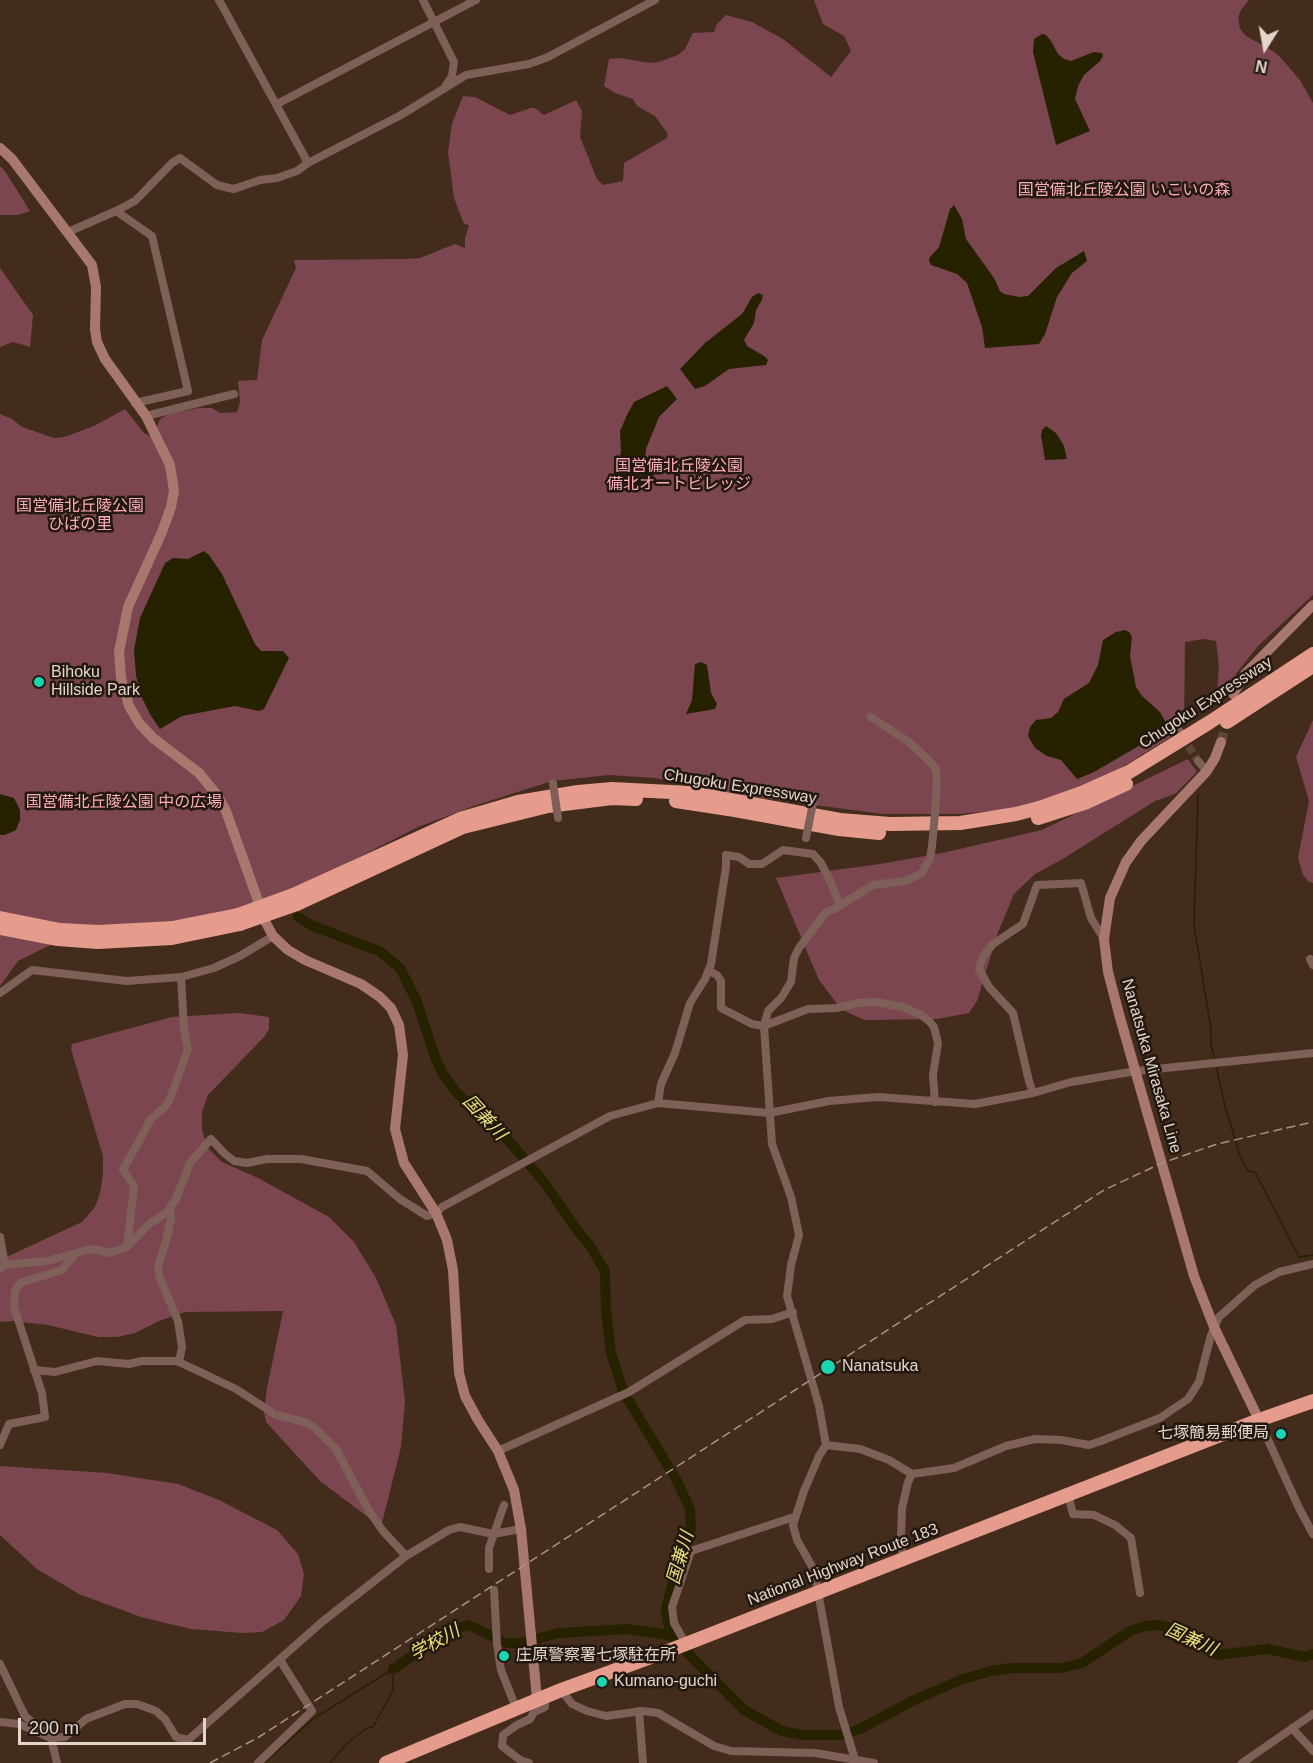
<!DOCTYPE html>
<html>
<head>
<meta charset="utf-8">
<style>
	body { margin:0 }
	#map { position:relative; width:1313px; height:1763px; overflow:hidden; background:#432c1c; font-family:Helvetica,sans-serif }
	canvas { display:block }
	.north { position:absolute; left:1235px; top:18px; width:60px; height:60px; -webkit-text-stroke:4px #221810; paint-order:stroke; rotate:191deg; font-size:16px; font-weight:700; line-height:24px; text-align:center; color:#e4d5cb }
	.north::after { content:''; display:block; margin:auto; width:21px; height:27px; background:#e4d5cb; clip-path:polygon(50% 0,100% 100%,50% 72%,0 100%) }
	.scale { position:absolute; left:18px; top:1718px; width:188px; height:27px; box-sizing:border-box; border:3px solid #e4d5cb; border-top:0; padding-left:8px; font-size:18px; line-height:21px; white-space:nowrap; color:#e4d5cb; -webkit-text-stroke:4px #221810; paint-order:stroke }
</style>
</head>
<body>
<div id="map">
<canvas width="1313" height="1763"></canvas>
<div class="north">N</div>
<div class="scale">200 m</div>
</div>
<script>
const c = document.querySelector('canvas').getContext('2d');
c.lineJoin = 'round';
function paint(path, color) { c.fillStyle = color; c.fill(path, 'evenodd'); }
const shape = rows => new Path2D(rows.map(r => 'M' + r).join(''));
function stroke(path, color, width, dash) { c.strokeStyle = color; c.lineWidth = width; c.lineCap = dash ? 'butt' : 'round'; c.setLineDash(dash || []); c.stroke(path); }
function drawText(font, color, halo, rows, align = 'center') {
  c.font = font + ' Helvetica,"Noto Sans JP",sans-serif'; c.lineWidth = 5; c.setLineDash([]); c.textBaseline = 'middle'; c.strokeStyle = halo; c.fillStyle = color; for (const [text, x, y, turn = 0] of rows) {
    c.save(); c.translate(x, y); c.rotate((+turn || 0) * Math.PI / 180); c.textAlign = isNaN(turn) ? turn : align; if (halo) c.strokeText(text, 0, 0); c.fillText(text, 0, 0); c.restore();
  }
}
paint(shape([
	[814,0,1249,0,1241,10,1238,18,1240,29,1246,36,1273,51,1280,57,1300,80,1313,103,1313,595,1258,646,1236,674,1227,697,1217,697,1219,666,1216,641,1204,639,1185,642,1184,722,1178,728,1173,729,1171,737,1111,774,1039,804,1001,810,959,814,883,814,723,793,655,778,609,775,552,781,477,805,418,827,320,877,237,910,197,919,87,927,18,961,0,986,0,414,12,419,22,427,54,438,64,437,94,426,125,409,144,433,163,443,156,429,160,419,169,414,199,408,212,408,220,413,237,412,240,402,238,381,257,380,262,340,296,268,294,260,406,259,420,258,455,244,465,248,465,238,469,225,464,224,454,198,448,152,452,124,463,96,475,97,510,115,531,108,535,108,544,115,576,100,582,111,580,137,597,179,603,185,623,181,624,163,667,138,668,134,655,116,637,106,633,99,615,93,604,86,609,59,620,58,650,63,659,62,678,55,685,49,693,33,714,32,717,24,726,15,752,22,783,39,831,77,851,51,844,36,823,24],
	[0,166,5,171,30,211,18,215,0,215],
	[0,268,33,315,30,347,13,342,0,347],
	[1313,720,1313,883,1309,882,1303,875,1298,858,1309,801,1296,757],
	[1188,759,1197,772,1175,794,1155,801,1061,860,1035,874,1014,894,997,935,977,1001,969,1013,937,1019,864,1020,841,1009,819,980,776,878,880,864,942,853,1042,830],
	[239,1013,269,1017,269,1029,265,1036,208,1095,202,1112,202,1130,208,1148,222,1162,258,1178,329,1217,354,1242,376,1278,396,1325,405,1401,401,1447,381,1527,320,1481,266,1422,264,1412,267,1388,283,1311,185,1312,159,1321,135,1333,117,1337,98,1337,48,1325,12,1321,0,1322,0,1260,82,1222,95,1207,100,1193,103,1175,103,1156,71,1049,72,1044,172,1017],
	[0,1466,107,1473,178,1484,219,1500,277,1530,298,1554,304,1574,301,1596,284,1620,262,1632,242,1633,191,1629,141,1617,79,1594,37,1569,0,1535]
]), '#7b4650');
paint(shape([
	[1042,34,1046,35,1051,41,1058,54,1064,59,1071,61,1094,52,1102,53,1103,56,1100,61,1084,75,1078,86,1075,99,1090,131,1056,145,1033,52,1034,39],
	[954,205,962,219,966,239,994,278,1000,291,1004,294,1019,297,1028,296,1056,268,1084,251,1087,261,1072,273,1057,297,1045,334,1039,344,985,348,982,327,967,283,957,274,931,265,929,261,930,257,939,247,950,209],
	[758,293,763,295,762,300,756,310,754,323,744,340,747,346,764,356,768,360,766,365,729,369,705,386,695,389,680,369,705,343,742,314,752,297],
	[667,386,677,399,659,417,646,449,645,459,655,465,652,486,619,483,617,472,621,451,620,431,627,415,634,402],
	[1046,426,1056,433,1064,446,1067,459,1045,460,1041,435,1042,430],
	[204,551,209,555,222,574,255,644,261,651,283,651,289,658,264,709,259,711,235,706,182,716,160,729,151,716,142,698,136,676,134,650,140,618,165,563,173,558,188,559],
	[1125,630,1129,632,1132,637,1130,656,1136,687,1142,696,1160,712,1165,721,1166,730,1094,772,1077,779,1061,760,1047,756,1035,748,1028,736,1030,727,1036,720,1051,718,1058,712,1064,699,1089,683,1098,665,1103,640,1116,632],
	[701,662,707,665,711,693,717,704,715,709,686,714,692,700,695,664],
	[0,794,14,798,20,810,20,820,16,830,5,835,0,835]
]), '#262200');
stroke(shape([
	[1198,795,1194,925,1211,1029,1211,1045,1215,1061],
	[1216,1066,1225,1106,1240,1156,1248,1171,1255,1172,1299,1257,1313,1255],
	[264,1763,313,1719,393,1669],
	[330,1763,347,1743,367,1728,373,1727,393,1690,393,1670]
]), '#262200', 1.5);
stroke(shape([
	[298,917,313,926,379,951,400,968,417,1002,435,1057,443,1074,457,1093,507,1139,544,1182,577,1230,590,1246,605,1271,606,1310,611,1353,623,1391,677,1481,690,1509,691,1529,679,1558,666,1609,670,1635,744,1710,782,1731,803,1735,841,1735,860,1729,914,1700,963,1679,991,1671,1013,1668,1062,1668,1082,1663,1130,1631,1146,1626,1157,1625,1167,1627,1182,1633,1217,1655,1267,1649,1306,1657,1313,1654],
	[393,1669,451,1630,468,1625,506,1643,521,1643,559,1633,628,1629,670,1635]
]), '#262200', 10);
stroke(shape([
	[1182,736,1198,761]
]), '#5b4536', 8, [8, 4]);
stroke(shape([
	[1221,742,1228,716]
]), '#5b4536', 10, [10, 5]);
stroke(shape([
	[219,0,308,163],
	[423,0,454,62,452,76,446,85],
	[277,104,476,0],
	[116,211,152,236,188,391,135,403],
	[68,232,116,211,135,201,172,163,180,158,217,185,225,187,234,189,260,180,277,178,297,171,308,163,401,115,466,75,529,64,548,57,655,0],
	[146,416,234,394],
	[871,717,909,742,929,761,936,769,937,783,935,813],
	[1174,724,1180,732],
	[1198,761,1207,771],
	[1310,959,1313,965],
	[709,971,717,975,721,981,721,1008,752,1024,764,1026,808,1009,836,1008,859,1003,876,1002,903,1007,921,1015,929,1021,934,1027,938,1043,933,1075,935,1102],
	[0,993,32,970,127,981,181,977,214,968,240,956,273,936],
	[1033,1093,1029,1081,1013,1013,989,987,979,969,982,958,993,944,1023,924,1037,885,1081,883,1091,918,1104,939],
	[658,1103,661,1084,675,1053,690,1003,705,979,711,964,726,867,726,855,739,857,749,864,762,864,783,850,813,854,821,863,830,881,840,905],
	[170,1208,171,1219,166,1241,158,1267,159,1276,178,1321,182,1347,179,1362],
	[0,1237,5,1265],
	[127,1247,134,1186,123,1170,151,1119,165,1107,170,1099,188,1049,184,1030,181,977],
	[0,1269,5,1265,47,1261,87,1250,94,1249,110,1253,127,1247,148,1225,167,1212,176,1199,190,1163,211,1139,224,1153,234,1161,247,1163,267,1159,301,1159,367,1171,400,1199,427,1216,436,1213,442,1207,610,1116,658,1103,769,1113,829,1101,878,1097,975,1104,1033,1093,1071,1082,1136,1071,1313,1053],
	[34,1370,55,1372,97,1361,129,1364,142,1361,177,1361,236,1389,276,1415,305,1422,315,1428,336,1449,369,1511,383,1531,406,1556],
	[1259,1420,1299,1508,1313,1534],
	[0,1445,9,1424,45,1417,42,1393,14,1307,15,1291,20,1283,62,1270,76,1253],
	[826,1445,860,1449,889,1460,912,1474,954,1468,1006,1446,1035,1439,1061,1440,1089,1445,1101,1441,1160,1418,1188,1399,1199,1382,1211,1335,1219,1317,1255,1285,1279,1272,1313,1264],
	[498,1451,629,1392,745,1320,772,1319,793,1312],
	[1068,1495,1073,1514,1094,1515,1115,1525,1131,1538,1140,1593],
	[903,1560,901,1537,902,1508,908,1482,912,1474],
	[489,1569,489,1548,504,1505],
	[494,1590,497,1644,501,1670,516,1708],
	[686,1644,674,1623,672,1607,691,1551,794,1517],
	[0,1664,25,1716,51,1738,57,1763],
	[561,1690,572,1704,587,1711,606,1716,642,1711,658,1713,714,1746,731,1751,815,1753,874,1763],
	[639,1711,643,1763],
	[0,1722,19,1724,51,1738,65,1737,86,1719,125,1704,137,1704,156,1711,165,1719,176,1737,188,1740,322,1622,406,1556,449,1530,460,1527,493,1534,521,1529],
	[1292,1728,1313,1751],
	[258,1763,312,1711,280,1660],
	[529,1763,520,1760,502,1746,503,1735,517,1725,530,1719,534,1712,545,1707,545,1696],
	[856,1763,839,1707,814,1570,797,1540,793,1525,804,1491,819,1456,826,1445,819,1406,787,1296,791,1265,799,1235,791,1197,772,1144,764,1026,768,1011,781,998,791,982,794,958,799,948,826,912,834,909,873,885,905,881,921,874,930,859,932,846],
	[1242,1763,1313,1714]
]), '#7e6059', 8);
stroke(shape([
	[0,148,12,159,92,265,96,287,95,329,97,342,105,359,146,416,170,465,174,491,171,507,162,532,128,607,119,652,121,678,129,706,139,723,153,738,199,773,217,795,226,811,266,923,273,936,288,950,305,960,361,984,380,997,391,1008,399,1025,403,1055,395,1129,404,1163,436,1213,447,1240,453,1270,459,1373,465,1396,478,1420,498,1451,514,1490,521,1529,537,1699],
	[1233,694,1245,674,1313,605],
	[1221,742,1215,758,1207,771,1141,841,1126,862,1110,898,1104,939,1108,972,1119,1014,1194,1276,1214,1327,1259,1420]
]), '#a8786e', 10);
stroke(shape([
	[1227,722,1313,666],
	[676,801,735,810,839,829,879,833],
	[1038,818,1087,802,1126,784],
	[293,895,460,819,518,802,578,792,612,789,691,793,840,820,890,824,960,823,1016,814,1039,808,1084,792,1129,772,1210,722,1313,654],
	[297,904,463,827,548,806,612,798,636,799],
	[0,918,60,930,99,932,172,928,238,915],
	[0,928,58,939,98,942,172,938,240,924],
	[386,1763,561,1690,673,1649,1259,1420,1313,1401]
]), '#e59c8d', 14);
stroke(shape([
	[210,1763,259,1737,1104,1190,1162,1163,1217,1144,1313,1122]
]), '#a59386', 1.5, [9, 4.5]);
stroke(shape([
	[553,783,558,818],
	[806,838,813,803],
	[932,846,935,813]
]), '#7e6059', 8);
stroke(shape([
	[238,915,293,895],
	[240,924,297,904]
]), '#e59c8d', 14);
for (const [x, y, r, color] of [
	[39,682,6,"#19d5b2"],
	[828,1367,8,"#19d5b2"],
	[1281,1434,6,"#19d5b2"],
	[504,1656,6,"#19d5b2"],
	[602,1682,6,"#19d5b2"]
]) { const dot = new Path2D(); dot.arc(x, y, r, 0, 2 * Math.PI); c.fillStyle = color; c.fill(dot); stroke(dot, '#221810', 2); }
drawText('16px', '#feacba', '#221810', [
	["国営備北丘陵公園 いこいの森",1124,191],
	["国営備北丘陵公園",679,467],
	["備北オートビレッジ",679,485],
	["国営備北丘陵公園",80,507],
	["ひばの里",80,525],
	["国営備北丘陵公園 中の広場",124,803]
]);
drawText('16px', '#e4d5cb', '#221810', [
	["Bihoku",51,673],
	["Hillside Park",51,691],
	["Nanatsuka",842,1367],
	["七塚簡易郵便局",1269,1434,"right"],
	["庄原警察署七塚駐在所",516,1656],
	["Kumano-guchi",614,1682]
], 'left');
drawText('16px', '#e4d5cb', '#221810', [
	["Chugoku Expressway",1206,703,-33],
	["Chugoku Expressway",740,787,9],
	["Nanatsuka Mirasaka Line",1151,1066,74],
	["National Highway Route 183",843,1565,-21]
]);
drawText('italic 18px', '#eae07d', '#221810', [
	["国兼川",484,1118,47],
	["国兼川",681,1558,-74],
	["国兼川",1191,1640,24],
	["学校川",435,1643,-29]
]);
</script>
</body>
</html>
